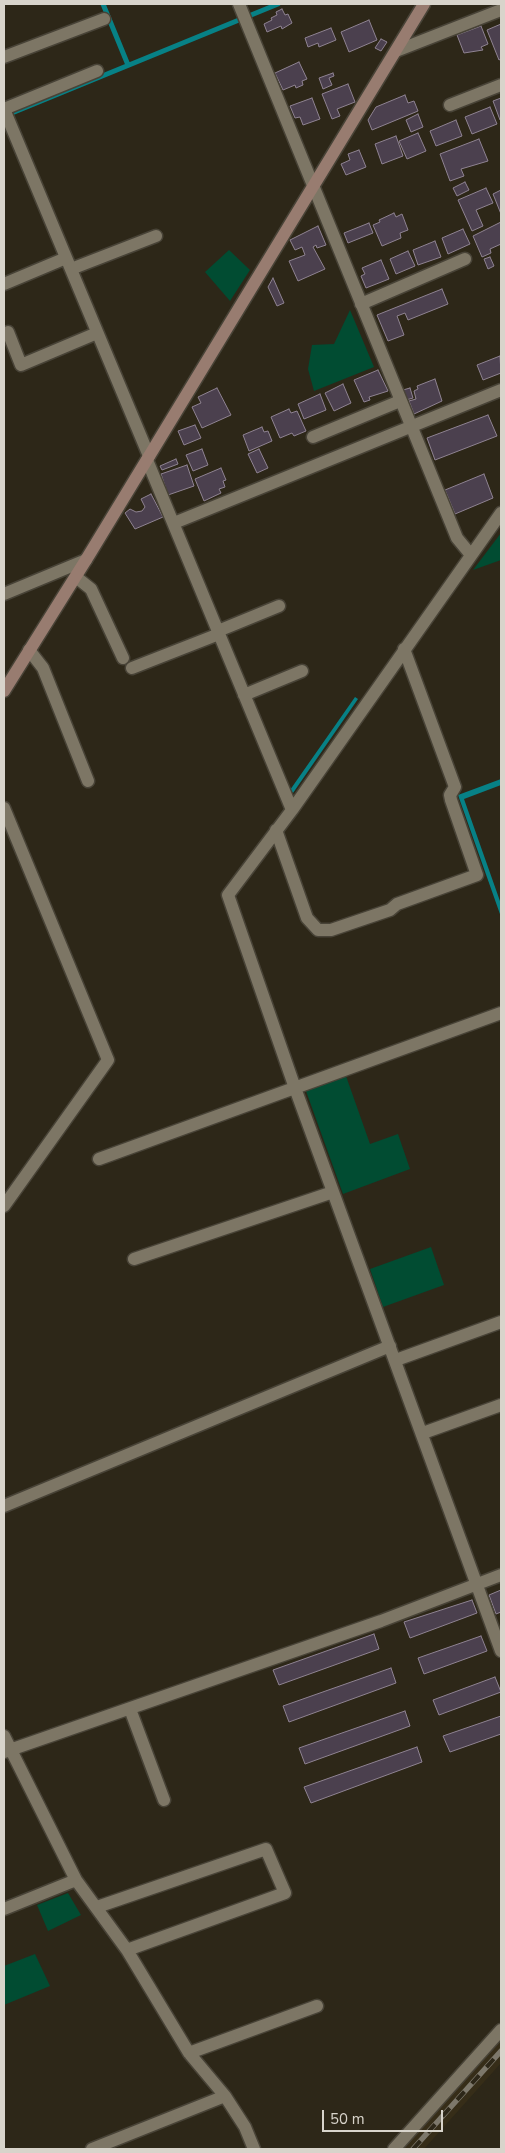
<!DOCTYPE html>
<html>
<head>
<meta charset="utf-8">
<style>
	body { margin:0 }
	#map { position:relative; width:505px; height:2153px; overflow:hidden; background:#2d2718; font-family:"Nunito Sans",sans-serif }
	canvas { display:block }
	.frame { position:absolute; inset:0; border:5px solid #d8d4cb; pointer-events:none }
	.scale { position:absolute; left:322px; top:2110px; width:121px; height:22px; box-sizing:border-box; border:2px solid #d8d4cb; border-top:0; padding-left:6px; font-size:15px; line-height:18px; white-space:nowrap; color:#d8d4cb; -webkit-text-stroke:4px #2d2718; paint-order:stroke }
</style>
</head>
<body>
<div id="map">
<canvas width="505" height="2153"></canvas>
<div class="frame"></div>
<div class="scale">50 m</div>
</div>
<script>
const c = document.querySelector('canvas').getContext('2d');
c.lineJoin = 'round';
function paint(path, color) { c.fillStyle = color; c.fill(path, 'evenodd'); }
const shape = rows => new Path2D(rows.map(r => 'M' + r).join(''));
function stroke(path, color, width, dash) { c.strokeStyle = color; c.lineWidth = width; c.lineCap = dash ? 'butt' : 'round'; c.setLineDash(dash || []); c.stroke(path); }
paint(shape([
	[501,2036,501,2063,424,2149,401,2149]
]), '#362d18');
paint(shape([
	[229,250,250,270,230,301,205,272],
	[350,310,374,367,314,391,308,369,312,345,334,344],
	[501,533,501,560,473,570],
	[346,1076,370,1144,398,1134,410,1169,343,1194,306,1091],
	[431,1247,444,1285,383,1307,370,1269],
	[68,1893,81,1915,48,1931,37,1905],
	[35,1954,50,1986,4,2005,4,1966]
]), '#014c32');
paint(shape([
	[355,697,358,699,293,793,290,790],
	[501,779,501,785,464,799,501,904,501,917,458,795]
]), '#078186');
stroke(shape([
	[103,4,128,65],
	[7,115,278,4]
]), '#078186', 5);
const building = shape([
	[282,9,285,15,288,14,292,23,282,29,281,26,267,32,264,24,272,20,271,18,277,15,276,12,282,9],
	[369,20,377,40,349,52,341,32,369,20],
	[501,24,501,59,499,60,487,30,501,24],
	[481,26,488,44,481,47,483,50,464,53,457,35,481,26],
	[331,28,336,40,319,47,318,43,308,47,305,38,331,28],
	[381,39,387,42,381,51,375,48,381,39],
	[299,62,307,79,302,81,303,85,296,88,295,85,283,90,275,73,299,62],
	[333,73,334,76,329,78,332,85,323,89,319,78,333,73],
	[348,84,355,102,337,109,340,116,332,119,322,94,348,84],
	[405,95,408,103,414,101,418,111,372,130,368,120,376,107,405,95],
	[312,98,320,119,303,125,300,117,295,118,290,106,312,98],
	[501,98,501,119,500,120,493,101,501,98],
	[490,107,497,124,472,134,465,117,490,107],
	[418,114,423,127,411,132,406,120,418,114],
	[456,120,462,136,436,146,430,131,456,120],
	[418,133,426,151,407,159,399,141,418,133],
	[396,136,403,156,382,164,375,144,396,136],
	[479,139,488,161,461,169,464,176,450,181,440,154,479,139],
	[359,150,366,167,346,175,341,164,350,160,348,154,359,150],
	[465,182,469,190,457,196,453,188,465,182],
	[486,188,493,203,476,210,483,226,472,231,458,200,486,188],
	[501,190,501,214,493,194,501,190],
	[394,213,396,217,402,214,408,230,400,233,401,238,382,246,373,225,380,222,379,220,394,213],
	[501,222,501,244,490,249,491,253,482,257,473,236,501,222],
	[369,223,373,233,348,243,344,233,369,223],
	[318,226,326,245,317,248,316,245,313,247,325,269,298,281,289,261,305,255,302,247,295,250,290,240,318,226],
	[463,229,470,244,448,254,442,238,463,229],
	[435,241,441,257,418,265,413,250,435,241],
	[408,251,415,266,396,274,390,259,408,251],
	[490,257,494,266,488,269,484,259,490,257],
	[381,260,389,279,366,288,361,276,365,274,362,268,381,260],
	[273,278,284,303,277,306,268,287,273,278],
	[442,289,448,304,408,320,405,313,397,316,404,335,388,341,377,315,442,289],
	[500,356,501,373,483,380,477,365,500,356],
	[378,370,388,391,369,397,370,400,364,402,354,380,378,370],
	[435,379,442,401,414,414,409,401,416,399,414,391,418,389,417,386,435,379],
	[343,384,351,403,334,411,325,393,343,384],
	[217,388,231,415,202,428,192,407,201,403,198,397,217,388],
	[410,388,413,398,406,400,403,390,410,388],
	[320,394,326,410,304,419,298,404,320,394],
	[289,409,291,413,297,411,306,431,294,436,292,433,280,438,271,417,289,409],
	[488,415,497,436,435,460,427,438,488,415],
	[195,425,201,438,184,445,178,431,195,425],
	[262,427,264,432,268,431,272,441,249,451,243,435,262,427],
	[202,449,208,465,193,471,186,455,202,449],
	[259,449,268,468,257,473,248,454,259,449],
	[176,459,178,464,162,470,160,466,176,459],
	[187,465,194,486,168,495,161,474,187,465],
	[221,468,226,480,223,481,225,487,219,489,221,493,204,501,195,479,221,468],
	[484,474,493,498,455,514,445,490,484,474],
	[151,494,163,517,135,529,125,513,130,509,136,512,142,511,145,507,141,499,151,494],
	[501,1590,501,1612,496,1614,489,1595,501,1590],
	[472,1600,477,1613,410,1638,404,1622,472,1600],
	[374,1634,379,1649,279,1685,273,1670,374,1634],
	[481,1636,487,1651,424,1674,418,1658,481,1636],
	[391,1668,396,1683,289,1722,283,1706,391,1668],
	[495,1677,501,1692,439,1715,433,1700,495,1677],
	[405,1711,410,1726,305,1764,299,1748,405,1711],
	[501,1716,501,1734,450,1752,443,1736,501,1716],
	[417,1747,422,1762,311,1803,304,1787,417,1747]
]);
paint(building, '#4b404e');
stroke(building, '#8f8392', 1);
const street = shape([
	[239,4,457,538,471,555],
	[396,51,501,10],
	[4,57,104,19],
	[450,105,501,85],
	[4,109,149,456],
	[4,109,97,71],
	[71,269,156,236],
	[4,284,66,258],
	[361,304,465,259],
	[8,332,21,365,97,333],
	[313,437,400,401],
	[147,460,292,810],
	[501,513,292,810,228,895,295,1088,501,1651],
	[174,523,501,390],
	[76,577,91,589,123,658],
	[4,594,86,560],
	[218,631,279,606],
	[29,650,43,668,88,781],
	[132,668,219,634],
	[244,695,302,671],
	[4,808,108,1060,4,1206],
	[276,830,307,918,318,930,331,930,390,910,397,904,477,875,451,800,450,795,455,787,404,649],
	[99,1159,501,1013],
	[134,1259,333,1192],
	[396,1360,501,1322],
	[423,1433,501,1405],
	[4,1506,390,1346],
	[130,1709,164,1800],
	[4,1736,76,1880,127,1950,189,2053,225,2096,245,2127,254,2149],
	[4,1752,381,1621,501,1575],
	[97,1907,266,1849,285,1893,127,1950],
	[4,1909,76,1880],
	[189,2053,317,2006],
	[92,2149,225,2096],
	[394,2149,501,2030]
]);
const secondary = shape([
	[4,691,89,555,424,4]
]);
stroke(street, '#484337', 15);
stroke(secondary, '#484337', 15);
stroke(street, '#7d7665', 12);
stroke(secondary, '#987c70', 12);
const rail = shape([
	[413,2149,501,2051]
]);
stroke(rail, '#7d786b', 5.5);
stroke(rail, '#2d2718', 4, [11]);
</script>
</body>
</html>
